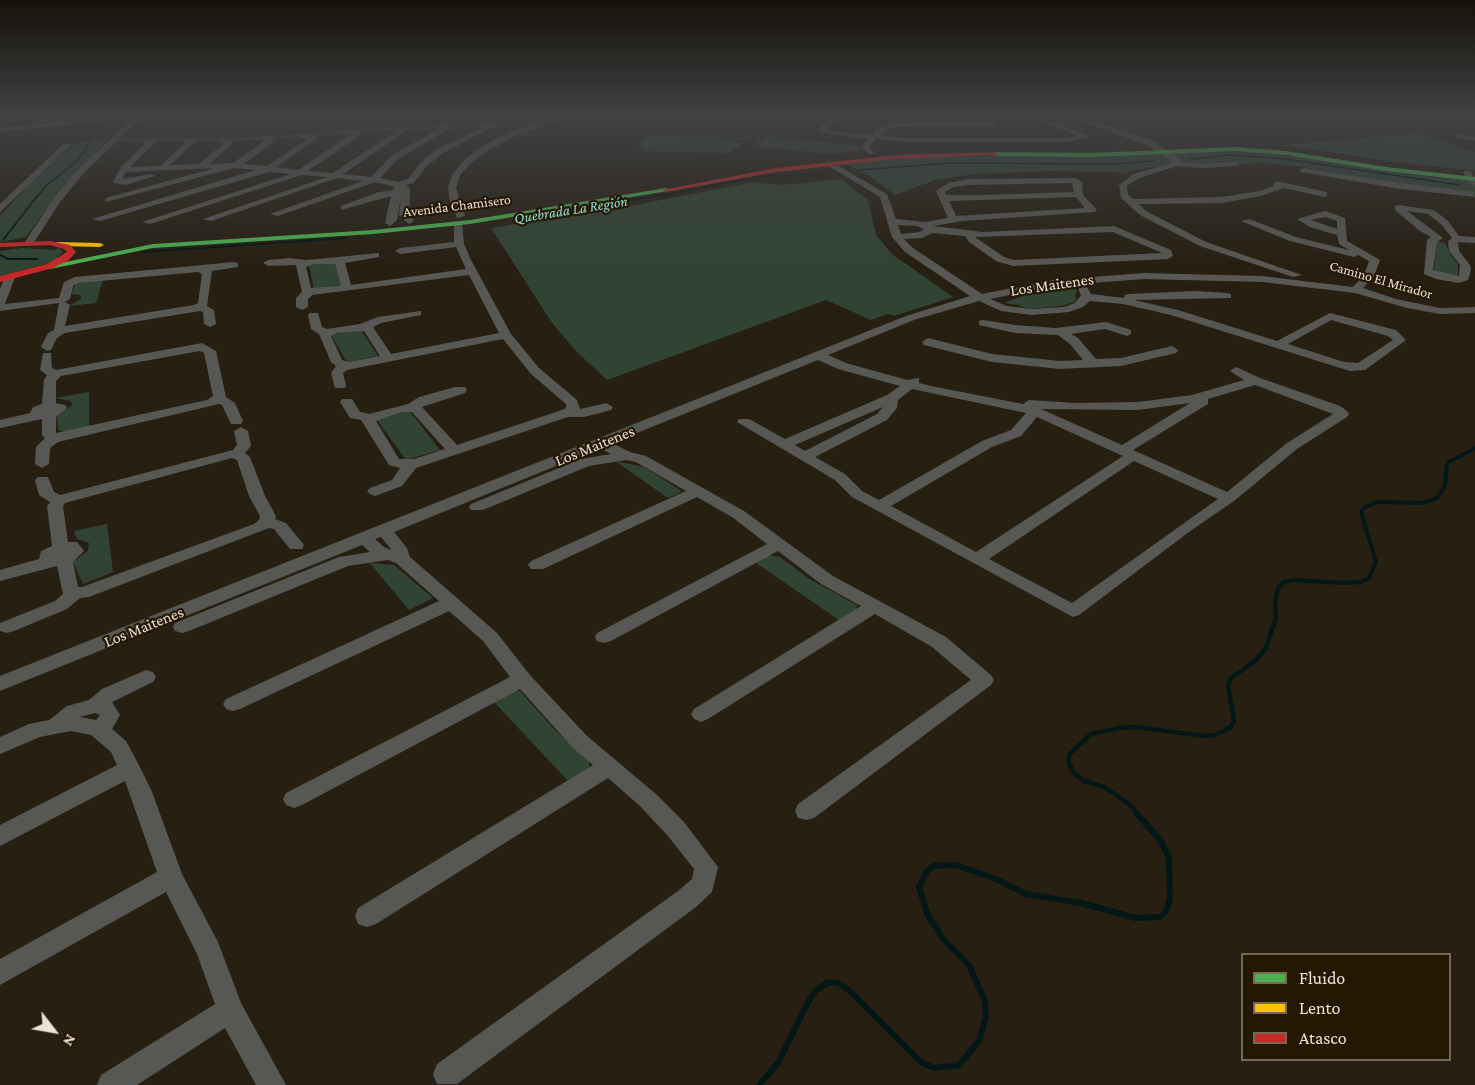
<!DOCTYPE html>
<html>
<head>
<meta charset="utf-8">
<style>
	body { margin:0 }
	#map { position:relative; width:1475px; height:1085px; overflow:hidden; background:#271f12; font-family:"Crimson Pro",serif }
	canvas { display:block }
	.legend { position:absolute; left:1241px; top:953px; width:210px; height:108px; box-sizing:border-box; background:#251802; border:2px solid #756956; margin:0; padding:8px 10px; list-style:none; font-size:18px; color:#ece3d5 }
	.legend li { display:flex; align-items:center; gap:12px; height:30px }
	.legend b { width:30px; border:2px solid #756956 }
	.north { position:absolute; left:24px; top:1001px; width:60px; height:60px; -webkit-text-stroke:4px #251802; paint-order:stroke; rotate:121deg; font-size:16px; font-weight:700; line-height:24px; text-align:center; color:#ece3d5 }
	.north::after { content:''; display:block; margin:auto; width:21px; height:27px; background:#ece3d5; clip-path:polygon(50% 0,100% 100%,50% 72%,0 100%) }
</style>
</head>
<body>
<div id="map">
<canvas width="1475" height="1085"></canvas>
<ul class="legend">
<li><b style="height:8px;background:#4caf50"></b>Fluido</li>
<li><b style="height:8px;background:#ffc107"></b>Lento</li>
<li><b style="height:8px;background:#c62828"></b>Atasco</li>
</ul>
<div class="north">N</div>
</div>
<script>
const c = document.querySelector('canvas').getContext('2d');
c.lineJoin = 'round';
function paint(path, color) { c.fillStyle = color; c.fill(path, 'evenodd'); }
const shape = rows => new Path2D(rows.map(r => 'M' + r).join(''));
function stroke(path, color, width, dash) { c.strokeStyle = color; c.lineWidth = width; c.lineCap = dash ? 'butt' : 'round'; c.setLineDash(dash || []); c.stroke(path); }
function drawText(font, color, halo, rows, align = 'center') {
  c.font = font + ' "Crimson Pro",serif'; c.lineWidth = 4.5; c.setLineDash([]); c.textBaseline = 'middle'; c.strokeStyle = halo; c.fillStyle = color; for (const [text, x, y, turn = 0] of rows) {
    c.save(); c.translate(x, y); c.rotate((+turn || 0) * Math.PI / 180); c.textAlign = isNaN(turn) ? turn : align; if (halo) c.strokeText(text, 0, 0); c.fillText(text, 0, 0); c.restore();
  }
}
paint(shape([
	[535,122,522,127,404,130,243,141,117,142,120,138,248,137,405,126],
	[1419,133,1475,152,1475,171,1389,161,1283,145],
	[642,135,749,138,748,140,735,140,742,146,727,153,635,151,644,149,639,144,642,140,649,138,641,137],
	[767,136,793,139,862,146,860,151,831,154,752,146],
	[107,140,60,190,26,237,0,242,0,216,44,168,77,143],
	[1207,150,1262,152,1475,180,1475,194,1430,189,1296,166,1261,163,1146,168,1121,174,1116,172,1051,171,974,174,935,180,895,195,868,175,843,162,903,158],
	[841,179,868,200,876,235,892,254,953,297,894,316,888,314,871,320,826,300,607,380,575,350,552,323,491,228,641,204,753,182,782,185],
	[1437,241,1445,243,1451,256,1458,264,1458,276,1441,275,1434,270],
	[23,248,53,250,59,248,63,252,52,262,0,276,0,251],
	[334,261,342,286,314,290,309,265],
	[103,280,96,303,69,306,81,299,81,295,71,294,76,283],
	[1074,288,1077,291,1075,296,1077,301,1062,306,1028,309,1018,305,1004,303,1022,296],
	[354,330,361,330,378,356,347,362,331,335],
	[89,392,89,426,67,432,58,430,57,415,73,405,70,401,55,398],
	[409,410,440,450,406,460,377,420],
	[615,461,644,467,680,490,681,492,668,498],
	[107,524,113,572,83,584,73,562,88,551,89,543,77,539,74,531],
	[768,555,780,557,811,580,857,605,856,610,839,620,756,563],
	[370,563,394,565,433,598,409,610],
	[514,691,520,691,553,728,589,761,590,769,569,782,494,702]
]), '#314434');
stroke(shape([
	[0,114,6,121,20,126],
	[44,130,74,133],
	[1191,159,1227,155,1278,158,1460,185],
	[859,170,951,163,1115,164,1153,161],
	[37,197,46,186,78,160,92,139,92,135],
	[654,197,756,177,821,174]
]), '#041717', 1.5);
stroke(shape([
	[517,219,662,195],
	[3,240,38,195],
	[142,252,348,238],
	[0,255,8,259,37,259]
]), '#041717', 2);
stroke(shape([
	[1275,602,1278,588,1284,582,1295,580,1343,583,1362,582,1369,578,1376,562,1361,512,1365,507,1377,502,1423,503,1437,498,1445,486,1447,463,1475,448]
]), '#041717', 4);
stroke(shape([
	[1139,815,1128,803,1104,787,1084,781,1073,772,1069,763,1069,755,1091,734,1119,728,1135,727,1205,736,1216,735,1231,727,1234,721,1228,685,1231,678,1255,661,1266,648,1276,617,1275,600]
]), '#041717', 4.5);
stroke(shape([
	[759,1085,778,1063,808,1002,816,991,828,982,839,983,853,994,921,1062,934,1068,959,1065,979,1041,986,1016,985,1001,969,965,945,941,928,916,919,887,927,871,934,866,956,865,996,879,1026,894,1081,903,1136,918,1160,917,1166,911,1170,899,1169,858,1161,841,1137,814]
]), '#041717', 6);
paint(shape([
	[168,114,188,114,137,122,83,174,60,202,33,244,27,244,25,242,53,199,77,170,128,123,122,119,0,132,0,128,122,115,138,118,168,114],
	[568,114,578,114,515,136,487,151,470,164,460,175,456,188,465,216,457,218,450,201,448,188,452,175,464,160,481,147,509,132,568,114],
	[847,114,857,114,835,122,825,130,872,135,875,129,892,123,995,122,998,126,893,127,879,135,907,138,1068,138,1078,136,1023,114,1032,114,1090,136,1068,142,907,142,875,139,869,148,874,153,870,155,861,148,868,139,816,132,820,125,831,120,847,114],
	[1061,114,1071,114,1151,140,1179,158,1180,162,1205,164,1236,162,1240,164,1236,166,1205,168,1177,166,1139,178,1127,186,1128,195,1133,199,1222,197,1259,191,1274,186,1273,184,1277,181,1327,192,1327,196,1324,197,1284,188,1261,196,1222,203,1139,204,1146,211,1206,242,1302,275,1293,277,1200,246,1140,215,1121,198,1119,185,1133,174,1169,164,1172,161,1145,144,1061,114],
	[480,124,494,126,443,153,426,167,414,183,406,185,410,188,409,215,414,221,409,224,399,215,401,195,397,220,390,226,385,223,391,196,341,210,341,206,379,192,393,190,395,187,375,182,278,216,270,214,363,181,337,178,211,221,203,219,327,177,302,175,150,224,142,222,291,174,269,172,100,221,92,219,256,170,234,168,106,202,106,198,215,168,126,172,122,179,151,174,155,176,126,185,114,183,113,181,122,166,145,144,142,142,146,140,155,143,130,167,160,166,185,143,182,141,186,139,195,142,170,165,199,164,224,143,217,142,220,138,234,142,209,164,233,163,264,141,262,137,271,137,274,141,244,164,267,166,307,139,300,138,300,134,317,135,317,139,276,167,298,170,351,134,344,134,344,130,359,130,359,136,308,171,333,173,396,131,395,127,405,128,405,132,343,174,371,177,392,155,438,129,437,125,449,125,449,129,398,159,380,178,398,182,408,179,420,163,437,149,481,128,480,124],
	[1458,134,1475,137,1475,141,1455,138,1458,134],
	[64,143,71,145,0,212,0,204,64,143],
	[830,161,887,194,896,219,925,222,948,218,936,191,948,183,969,179,1076,178,1082,182,1083,195,1097,210,1095,212,962,221,933,226,983,232,1114,226,1171,250,1173,256,1168,259,1013,266,996,261,969,242,965,236,932,233,922,238,904,239,913,248,982,294,1053,280,1144,273,1262,276,1353,287,1364,275,1369,261,1358,255,1354,257,1290,241,1241,221,1249,219,1296,237,1349,250,1339,244,1337,235,1310,227,1297,219,1325,211,1345,218,1347,241,1380,260,1374,276,1363,288,1396,299,1440,308,1475,307,1475,313,1440,314,1407,308,1355,293,1262,282,1144,279,1053,286,990,299,1007,306,1032,309,1064,307,1075,303,1081,295,1078,289,1083,286,1087,287,1091,294,1124,298,1125,295,1129,294,1195,291,1227,293,1231,294,1231,298,1134,300,1178,310,1277,341,1330,313,1396,330,1406,340,1365,370,1350,371,1171,315,1123,304,1090,301,1083,307,1069,312,1032,315,1001,311,979,301,914,320,828,355,846,363,907,380,919,378,919,383,931,386,1023,404,1029,400,1075,403,1138,402,1192,395,1244,380,1230,371,1236,367,1260,378,1340,406,1347,411,1349,414,1347,417,1297,449,1234,501,1189,532,1079,615,1073,617,852,497,835,480,737,422,739,419,749,419,785,439,887,395,900,386,838,369,818,360,612,443,630,452,646,456,744,511,833,576,946,637,991,675,994,680,991,685,814,818,806,820,798,818,795,811,798,804,971,680,932,647,875,614,708,719,701,722,694,719,691,714,694,709,861,606,821,584,778,551,611,641,604,643,597,641,595,637,597,633,767,544,732,517,697,497,543,569,531,569,528,565,531,561,686,491,636,462,626,460,589,466,483,510,471,510,469,507,471,504,581,459,611,454,600,448,394,532,407,548,410,557,497,633,529,674,587,736,656,794,684,822,718,867,712,892,696,907,457,1084,437,1084,433,1074,437,1064,678,891,692,879,694,869,668,836,640,806,608,778,376,924,367,927,358,924,355,916,358,908,593,765,573,748,520,689,302,805,294,808,286,805,283,799,286,793,510,677,483,641,449,611,240,709,233,711,226,709,223,704,226,699,439,601,396,563,388,560,348,566,189,631,182,633,175,631,173,627,175,623,339,557,370,552,362,545,0,691,0,676,906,316,970,296,905,252,892,237,880,197,827,165,826,163,830,161],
	[1072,183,1074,192,984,195,946,195,945,192,953,187,969,185,1072,183],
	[1076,197,1085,208,956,216,949,201,1076,197],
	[1325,217,1337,221,1337,229,1311,220,1325,217],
	[898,225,917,226,924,229,920,232,901,234,898,225],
	[1113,232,1162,253,1014,260,1004,257,975,237,1113,232],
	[1331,320,1388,336,1393,340,1358,363,1344,362,1288,344,1331,320],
	[1255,385,1333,414,1287,443,1227,492,1133,450,1208,404,1208,399,1255,385],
	[912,389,1026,413,1011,430,982,441,879,500,862,491,845,474,815,457,887,420,897,408,898,400,912,389],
	[1190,403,1122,445,1041,409,1138,410,1190,403],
	[883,407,877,414,805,451,795,445,883,407],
	[1037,417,1123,456,976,552,891,506,992,447,1021,436,1037,417],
	[1134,461,1218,499,1072,603,989,559,1134,461],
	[381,537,391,549,391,550,384,547,375,539,381,537],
	[1304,168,1400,183,1474,192,1475,197,1400,189,1301,172,1300,170,1304,168],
	[1464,171,1470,171,1475,178,1475,187,1464,175,1464,171],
	[1398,205,1434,210,1448,221,1459,236,1475,237,1475,243,1458,242,1459,251,1470,265,1471,270,1468,280,1459,283,1436,279,1424,274,1427,240,1431,237,1420,231,1395,210,1395,206,1398,205],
	[1407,211,1428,214,1442,225,1452,238,1448,241,1449,251,1460,265,1459,276,1433,270,1437,242,1443,238,1407,211],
	[454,221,462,223,464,244,470,258,511,334,539,368,577,400,580,409,606,403,613,407,611,410,584,417,568,417,416,468,402,486,375,496,370,494,367,491,370,488,392,480,400,468,389,465,361,420,350,418,340,402,342,399,352,399,360,412,369,414,408,404,419,397,455,387,465,387,467,390,465,393,422,407,457,445,562,410,566,408,566,404,531,374,503,339,347,370,343,373,346,385,345,388,335,388,331,373,336,366,331,362,319,334,311,329,308,315,310,313,318,313,322,327,327,329,360,324,378,317,421,311,421,315,381,323,373,327,391,354,499,333,469,275,312,295,308,299,308,307,302,310,296,307,296,298,302,292,296,265,268,266,263,263,268,260,290,258,306,260,379,253,379,257,345,263,351,285,466,269,456,247,400,254,395,251,400,248,454,242,454,221],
	[315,264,335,264,341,286,311,288,306,267,315,264],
	[364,331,380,356,348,362,342,360,331,336,337,333,364,331],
	[402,412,412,412,445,449,414,459,399,459,376,421,402,412],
	[234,262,238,263,238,267,212,271,207,306,214,310,216,324,210,327,204,324,203,312,200,311,65,333,57,338,51,350,47,351,41,347,48,333,54,330,59,303,0,311,0,289,5,277,10,274,15,277,5,304,59,298,64,282,75,277,234,262],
	[198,272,202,274,198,303,194,305,65,326,70,305,65,302,70,299,73,286,78,283,198,272],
	[983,320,1015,325,1056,328,1106,322,1131,330,1131,334,1127,336,1105,329,1071,334,1078,338,1096,359,1121,358,1172,346,1178,350,1176,353,1121,366,1060,369,992,362,924,345,922,342,928,338,992,354,1060,361,1083,360,1070,344,1058,335,1015,333,979,325,979,321,983,320],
	[202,343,216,351,226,397,235,403,243,421,241,424,231,424,222,405,219,404,58,442,50,448,49,464,42,468,35,464,36,447,45,438,42,435,42,419,0,428,0,420,30,413,33,407,42,404,44,380,47,375,40,370,43,353,51,353,52,368,56,370,202,343],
	[200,351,204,353,213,396,207,400,56,433,56,417,67,408,65,405,56,403,56,381,61,376,200,351],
	[241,427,248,431,251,446,245,453,250,457,265,496,276,516,275,519,286,523,304,545,302,549,290,549,274,529,269,528,89,597,80,598,67,609,14,631,7,633,0,631,0,623,55,601,63,594,57,566,0,581,0,570,39,559,41,551,52,546,47,506,50,502,39,495,35,480,38,477,48,477,54,492,60,495,233,450,237,445,234,431,241,427],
	[232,458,237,460,249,496,260,516,259,520,254,524,82,587,78,587,73,562,84,551,77,542,68,542,63,506,65,503,232,458],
	[146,670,153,672,156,677,153,682,112,702,120,715,112,729,126,741,141,769,152,792,182,874,218,942,241,1003,286,1085,256,1085,225,1028,137,1085,97,1085,101,1075,215,1004,197,954,166,892,0,985,0,959,157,872,125,781,0,846,0,825,117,765,111,752,91,735,71,731,40,737,0,754,0,737,29,724,49,720,67,706,89,700,102,689,146,670],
	[95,713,100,715,96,720,80,717,95,713]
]), '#575853');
paint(shape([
	[1237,147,1286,151,1386,167,1475,177,1475,181,1386,171,1286,155,1237,151,1091,157,995,156,992,154,995,152,1091,153,1237,147],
	[666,188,668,189,668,191,470,224,373,234,153,248,50,269,46,266,153,244,373,230,470,220,666,188]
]), '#4caf50');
paint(shape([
	[57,242,100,243,104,245,100,247,60,246,56,244,57,242]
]), '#ffc107');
paint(shape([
	[995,152,997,155,895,159,776,172,666,192,662,190,776,168,895,155,995,152],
	[50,241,70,245,76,252,69,260,53,268,0,282,0,276,47,264,67,252,64,249,50,245,0,247,0,243,50,241]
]), '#c62828');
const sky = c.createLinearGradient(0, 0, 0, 266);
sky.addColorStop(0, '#15110a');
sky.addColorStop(0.43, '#414244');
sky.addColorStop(1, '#41424400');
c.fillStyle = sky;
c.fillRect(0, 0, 1475, 266);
drawText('14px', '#ece3d5', '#251802', [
	["Avenida Chamisero",457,206,-7],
	["Camino El Mirador",1381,280,16]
]);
drawText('italic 15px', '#94dfdf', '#251802', [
	["Quebrada La Región",571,210,-9]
]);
drawText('16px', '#ece3d5', '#251802', [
	["Los Maitenes",1052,285,-8],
	["Los Maitenes",595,446,-22],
	["Los Maitenes",144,627,-22]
]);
</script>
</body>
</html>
